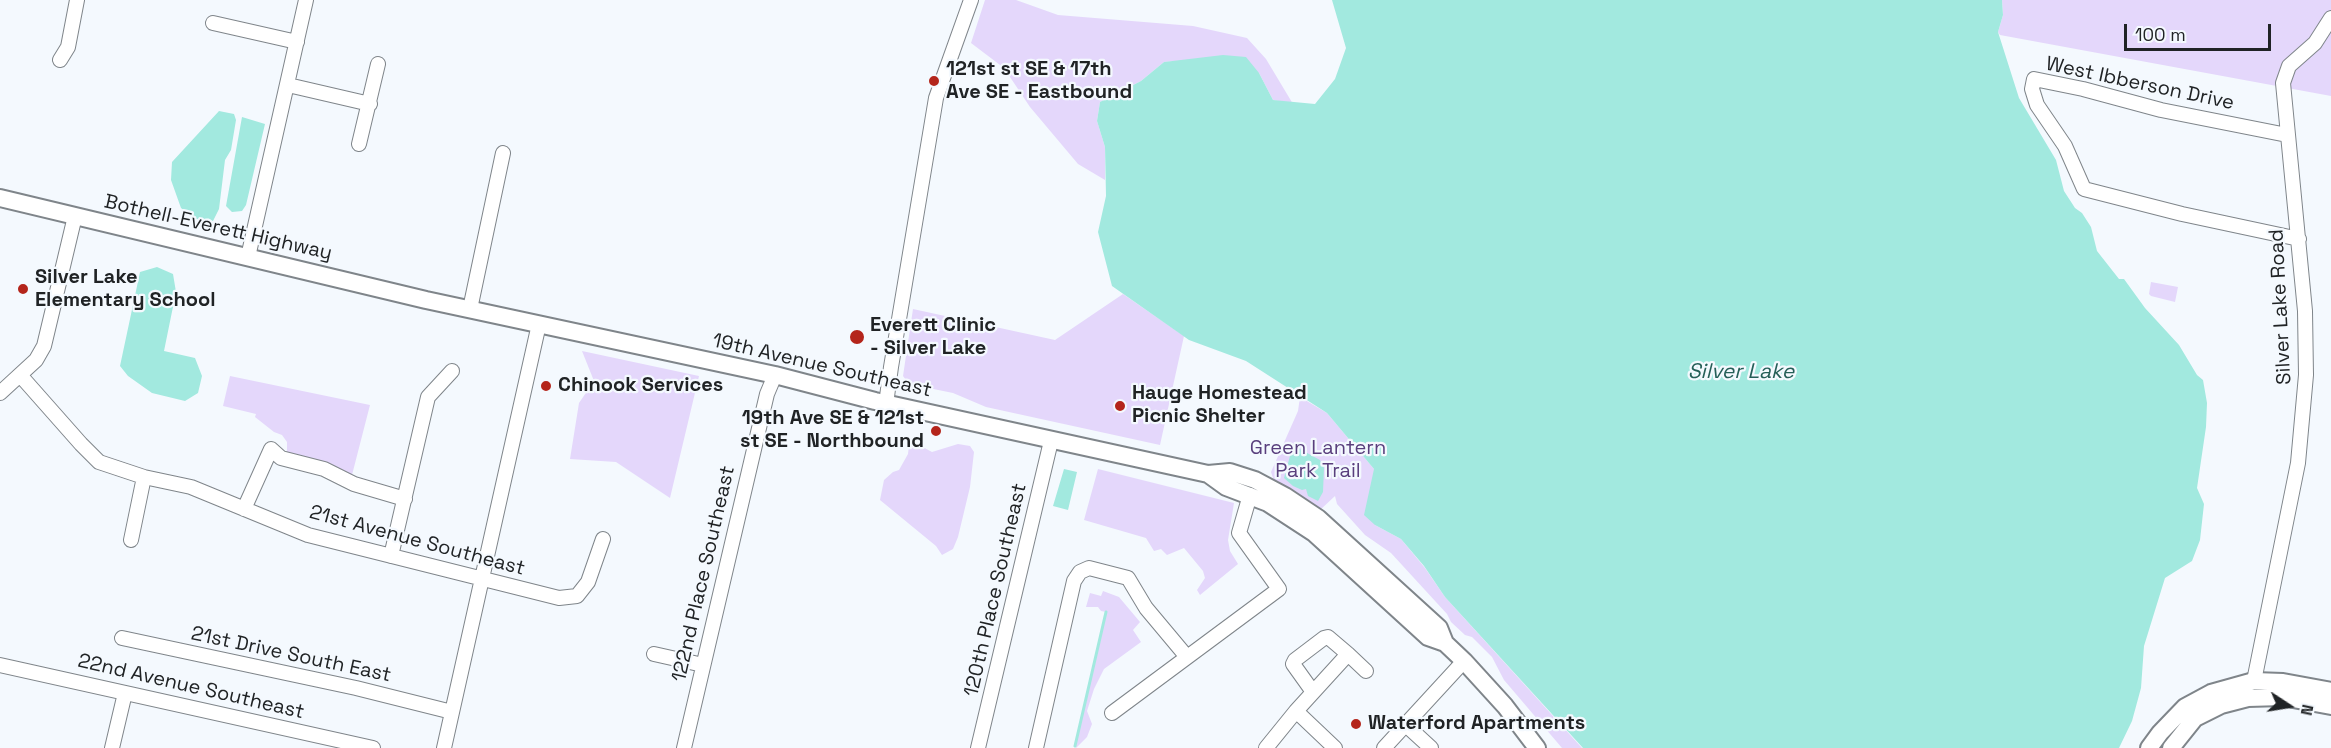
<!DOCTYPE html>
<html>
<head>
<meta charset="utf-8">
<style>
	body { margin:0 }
	#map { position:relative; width:2331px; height:748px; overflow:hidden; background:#f4f9fe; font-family:"Space Grotesk",sans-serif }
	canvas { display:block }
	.north { position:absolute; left:2259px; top:676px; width:60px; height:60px; -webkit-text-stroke:4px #f4f9fe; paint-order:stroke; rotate:102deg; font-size:16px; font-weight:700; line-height:24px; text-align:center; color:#202325 }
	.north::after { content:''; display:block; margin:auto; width:21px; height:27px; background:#202325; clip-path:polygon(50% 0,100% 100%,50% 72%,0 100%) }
	.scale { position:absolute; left:2124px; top:24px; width:147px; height:27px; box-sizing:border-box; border:3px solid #202325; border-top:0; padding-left:8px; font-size:18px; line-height:21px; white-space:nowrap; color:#202325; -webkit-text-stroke:4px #f4f9fe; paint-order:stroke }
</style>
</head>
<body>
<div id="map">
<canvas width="2331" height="748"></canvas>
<div class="north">N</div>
<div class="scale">100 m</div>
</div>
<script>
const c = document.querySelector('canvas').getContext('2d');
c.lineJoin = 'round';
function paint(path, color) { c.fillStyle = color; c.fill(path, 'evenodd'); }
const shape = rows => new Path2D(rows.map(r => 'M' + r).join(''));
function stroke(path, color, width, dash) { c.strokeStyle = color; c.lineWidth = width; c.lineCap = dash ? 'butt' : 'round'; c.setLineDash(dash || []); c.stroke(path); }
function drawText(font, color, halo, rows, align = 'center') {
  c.font = font + ' "Space Grotesk",sans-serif'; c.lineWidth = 4.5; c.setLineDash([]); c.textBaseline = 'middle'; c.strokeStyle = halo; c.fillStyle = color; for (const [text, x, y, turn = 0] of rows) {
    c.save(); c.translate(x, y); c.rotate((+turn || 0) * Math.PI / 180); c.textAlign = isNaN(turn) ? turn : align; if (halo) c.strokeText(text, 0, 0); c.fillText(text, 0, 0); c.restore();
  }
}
paint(shape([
	[985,0,1016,0,1058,15,1193,26,1247,38,1266,59,1293,104,1273,100,1259,73,1193,60,1164,62,1141,81,1100,102,1097,121,1105,147,1105,180,1078,164,1030,107,1004,68,971,43],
	[2002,0,2331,0,2331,96,2000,35,1998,32,2003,15],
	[2151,282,2178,287,2175,302,2151,296,2149,294],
	[1123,294,1184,336,1160,445,986,407,953,393,909,384,903,376,913,309,1055,340],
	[582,351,699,376,670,498,616,462,570,459,579,403,594,381],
	[230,376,370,405,352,475,287,457,287,442,282,435,274,432,255,417,256,414,223,406],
	[1300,397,1327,413,1374,469,1375,525,1401,539,1425,568,1445,597,1582,748,1562,748,1504,680,1492,657,1472,637,1465,635,1451,622,1447,614,1391,553,1365,535,1337,504,1335,496,1319,511,1275,484,1271,472,1298,411],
	[958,444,970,446,974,452,970,487,958,537,953,549,942,555,936,546,880,500,884,480,893,472,899,470,908,454,909,445,919,445,932,452],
	[1098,469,1234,503,1228,540,1230,551,1238,564,1200,595,1197,590,1205,578,1203,571,1184,548,1167,555,1161,549,1154,551,1146,538,1084,520],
	[1103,591,1119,597,1140,622,1133,630,1141,642,1104,669,1094,689,1087,711,1092,724,1087,737,1076,748,1075,746,1106,612,1101,611,1098,607,1086,607,1090,593,1101,596]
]), '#e4d7fb');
paint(shape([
	[1332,0,2002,0,2003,15,1998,32,2019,98,2056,160,2064,191,2075,208,2082,213,2091,227,2097,251,2119,279,2124,279,2145,308,2179,345,2197,375,2203,380,2207,403,2206,427,2197,488,2204,504,2200,540,2192,561,2165,578,2144,646,2141,688,2132,721,2119,748,1583,748,1445,597,1424,566,1401,539,1375,525,1364,515,1374,469,1327,413,1246,361,1189,340,1112,286,1098,232,1106,196,1105,147,1097,121,1100,102,1141,81,1164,62,1223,55,1246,57,1259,73,1273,100,1315,104,1335,79,1346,48],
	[219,111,234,114,236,120,231,150,225,160,219,209,213,221,196,219,181,208,171,180,172,162],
	[242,117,265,124,246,205,242,211,232,212,226,206],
	[157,267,173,274,176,292,164,351,195,358,202,376,198,393,185,401,152,393,128,376,120,366,140,272],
	[1298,448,1320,460,1324,468,1323,492,1318,501,1308,496,1306,489,1302,490,1293,486,1284,478,1290,456,1292,450],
	[1064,469,1077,472,1068,510,1053,506]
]), '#a2e9df');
stroke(shape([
	[1075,746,1106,612]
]), '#a2e9df', 3);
const minor = shape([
	[213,23,297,42],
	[60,60,68,47,77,0],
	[288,85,370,104],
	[2287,135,2161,110,2083,89,2034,79,2032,89,2037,105,2065,146,2084,189,2182,214,2299,239],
	[359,144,378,64],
	[248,257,306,0],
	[470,309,503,153],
	[20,375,81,444,99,462,144,477,191,487,308,535,559,598,577,596,588,582,603,539],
	[0,393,36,360,44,346,75,216],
	[886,404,891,367,936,98,971,0],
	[244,509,271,449,281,458,324,469,354,484,405,499],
	[131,540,144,477],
	[391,556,428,397,452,371],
	[122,638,356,688,452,712],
	[654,654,703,665],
	[1348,654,1366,671],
	[0,665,373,748],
	[2254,681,2298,463,2306,375,2305,311,2283,83,2289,66,2315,43,2331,18],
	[1296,711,1335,748],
	[1112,713,1279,589,1239,533,1250,495],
	[1406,725,1431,748],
	[112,748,125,693],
	[444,748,539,324],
	[684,748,767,394,775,375],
	[978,748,1051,441],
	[1036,748,1074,581,1080,572,1089,568,1128,578,1146,608,1187,657],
	[1266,748,1296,711,1348,654,1328,637,1324,638,1295,660,1293,664,1313,692],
	[1384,748,1464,661]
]);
const major = shape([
	[0,198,426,300,775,375,875,401,1208,474,1230,472,1255,480,1285,496,1318,518,1439,628,1445,643],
	[1208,474,1226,487,1268,503,1314,533,1428,637,1445,643,1464,661,1505,706,1537,748],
	[2149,748,2160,733,2185,707,2211,693,2254,681,2283,682,2331,691],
	[2171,748,2195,718,2221,705,2248,698,2282,697,2331,706]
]);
stroke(minor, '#7f858a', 16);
stroke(major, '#7f858a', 20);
stroke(minor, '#fff', 14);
stroke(major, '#fff', 16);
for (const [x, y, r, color] of [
	[934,81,6,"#b4251b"],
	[23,289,6,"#b4251b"],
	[857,337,8,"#b4251b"],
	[546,386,6,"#b4251b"],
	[1120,406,6,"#b4251b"],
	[936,431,6,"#b4251b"],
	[1356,724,6,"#b4251b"]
]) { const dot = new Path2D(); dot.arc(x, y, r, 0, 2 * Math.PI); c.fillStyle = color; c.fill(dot); stroke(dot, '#f4f9fe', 2); }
drawText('bold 20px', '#202325', '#f4f9fe', [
	["121st st SE & 17th",946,70],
	["Ave SE - Eastbound",946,93],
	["Silver Lake",35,278],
	["Elementary School",35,301],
	["Everett Clinic",870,326],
	["- Silver Lake",870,349],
	["Chinook Services",558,386],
	["Hauge Homestead",1132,394],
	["Picnic Shelter",1132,417],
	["19th Ave SE & 121st",924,419,"right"],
	["st SE - Northbound",924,442,"right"],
	["Waterford Apartments",1368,724]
], 'left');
drawText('20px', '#202325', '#f4f9fe', [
	["West Ibberson Drive",2140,84,12],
	["Bothell-Everett Highway",218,228,13],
	["Silver Lake Road",2281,307,-93],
	["19th Avenue Southeast",822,366,13],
	["21st Avenue Southeast",417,541,15],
	["122nd Place Southeast",704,574,-77],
	["120th Place Southeast",996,590,-77],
	["21st Drive South East",291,655,12],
	["22nd Avenue Southeast",191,687,13]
]);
drawText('20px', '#593f7d', '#f4f9fe', [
	["Green Lantern",1318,449],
	["Park Trail",1318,472]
]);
drawText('italic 21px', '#255f58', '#f4f9fe', [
	["Silver Lake",1741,372]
]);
</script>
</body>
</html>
